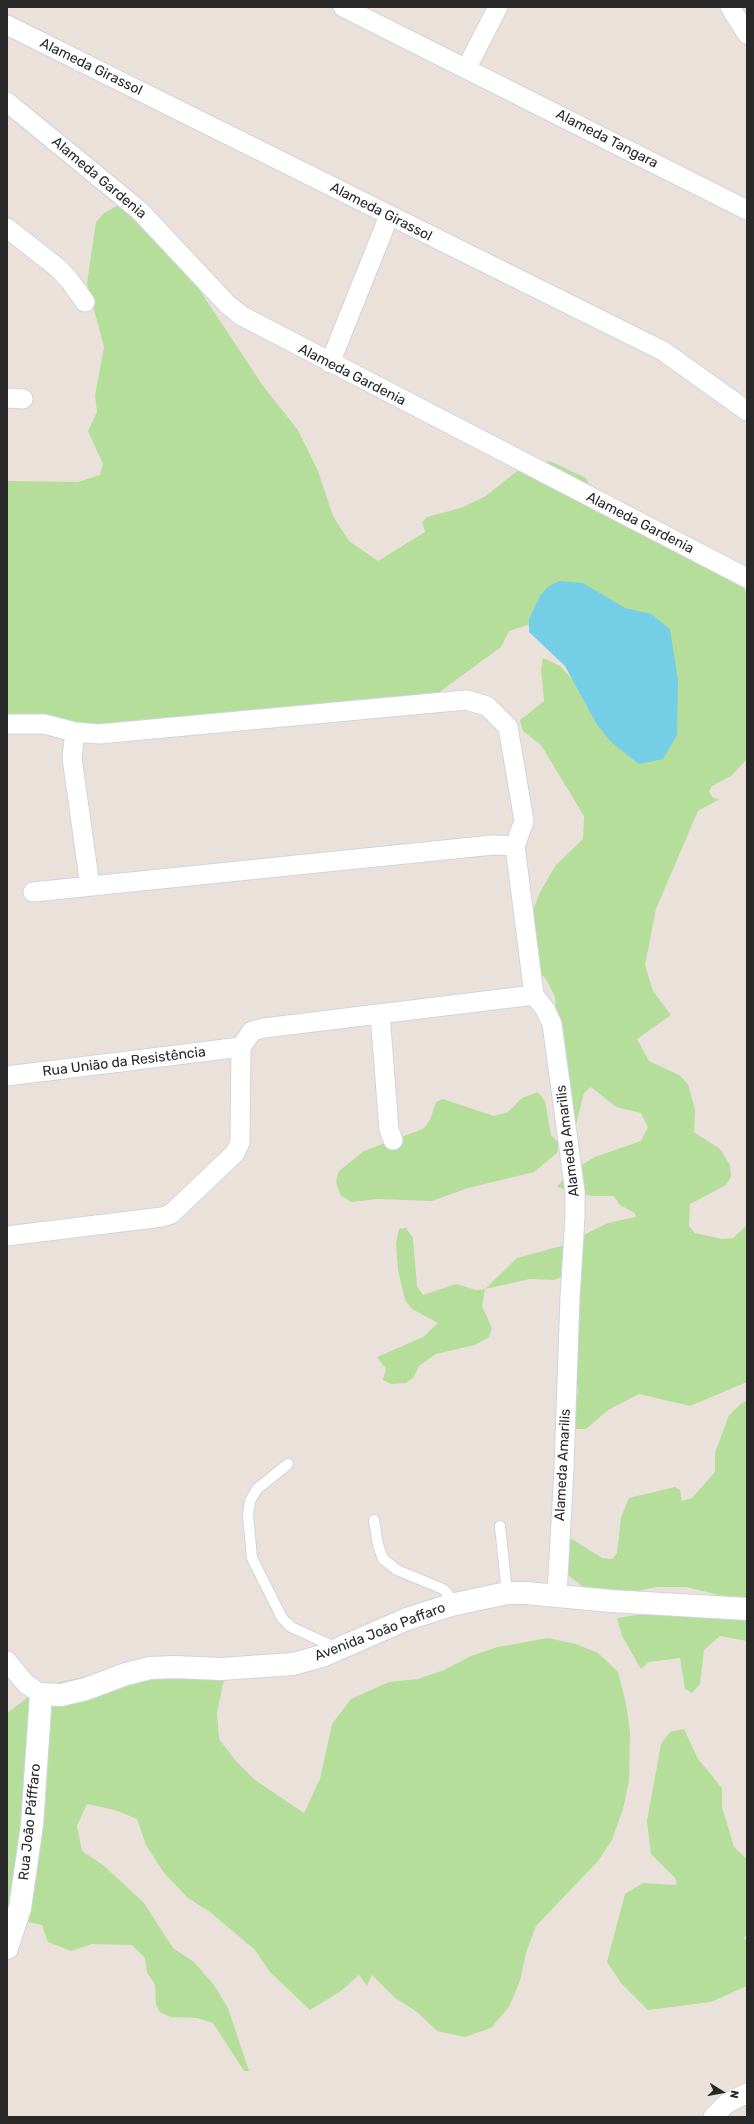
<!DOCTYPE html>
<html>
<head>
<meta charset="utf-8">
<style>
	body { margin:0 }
	#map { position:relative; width:754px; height:2124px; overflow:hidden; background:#eae2da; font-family:Rubik,sans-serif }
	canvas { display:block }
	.frame { position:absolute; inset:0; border:8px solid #282828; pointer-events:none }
	.north { position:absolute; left:702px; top:2072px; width:40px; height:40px; -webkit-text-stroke:3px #fff; paint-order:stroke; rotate:101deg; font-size:11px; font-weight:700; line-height:16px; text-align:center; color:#282828 }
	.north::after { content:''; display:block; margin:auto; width:14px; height:18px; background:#282828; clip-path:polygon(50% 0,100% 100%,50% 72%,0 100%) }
</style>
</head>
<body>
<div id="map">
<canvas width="754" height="2124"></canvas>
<div class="frame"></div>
<div class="north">N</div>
</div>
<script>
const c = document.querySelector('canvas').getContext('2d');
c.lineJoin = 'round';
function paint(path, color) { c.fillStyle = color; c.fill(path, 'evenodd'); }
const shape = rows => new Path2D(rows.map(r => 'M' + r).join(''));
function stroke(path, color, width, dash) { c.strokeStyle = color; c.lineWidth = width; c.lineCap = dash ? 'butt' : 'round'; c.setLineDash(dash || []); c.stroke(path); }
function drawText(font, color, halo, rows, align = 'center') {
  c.font = font + ' Rubik,sans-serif'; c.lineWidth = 3; c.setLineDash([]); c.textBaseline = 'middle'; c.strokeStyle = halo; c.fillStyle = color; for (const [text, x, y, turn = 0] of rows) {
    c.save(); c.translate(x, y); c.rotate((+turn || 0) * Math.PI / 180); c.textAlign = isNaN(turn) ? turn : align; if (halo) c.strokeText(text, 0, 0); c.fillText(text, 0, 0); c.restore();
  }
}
paint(shape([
	[128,200,162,233,263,386,298,430,318,471,333,516,349,541,378,561,425,532,422,522,427,517,461,508,486,496,522,467,550,461,586,478,589,484,734,573,747,594,747,759,731,776,712,786,709,792,713,798,720,799,698,811,656,909,645,965,653,991,671,1015,637,1039,649,1061,679,1075,688,1084,695,1110,694,1132,720,1149,730,1165,731,1177,726,1185,690,1204,689,1226,695,1233,722,1239,733,1238,747,1225,747,1382,690,1406,639,1394,608,1410,586,1429,576,1429,572,1423,578,1392,571,1351,569,1274,554,1280,530,1279,485,1289,482,1306,492,1328,489,1337,475,1345,436,1354,419,1366,413,1378,406,1383,391,1384,383,1380,386,1369,377,1357,423,1337,438,1323,412,1309,405,1300,398,1270,396,1243,399,1229,406,1228,413,1238,417,1286,423,1295,456,1284,476,1290,485,1289,517,1258,561,1246,608,1223,636,1217,635,1213,620,1205,614,1196,592,1196,557,1187,568,1173,595,1157,641,1141,648,1127,641,1113,616,1107,591,1087,584,1093,574,1132,561,1075,555,997,546,979,526,959,532,942,534,908,539,894,556,865,583,839,584,816,541,745,523,731,520,720,544,701,541,669,543,658,560,666,625,735,537,622,509,631,501,647,423,704,75,732,7,725,7,481,78,482,100,475,103,464,88,431,97,412,95,395,104,347,87,283,96,222,104,213],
	[538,1092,545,1101,551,1135,559,1143,557,1153,534,1172,468,1188,432,1201,378,1199,351,1202,340,1195,336,1181,339,1171,364,1151,423,1129,430,1120,436,1102,443,1099,494,1116,508,1112,522,1098],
	[747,1401,747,1641,720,1636,704,1650,700,1684,692,1693,685,1689,680,1658,649,1662,641,1669,622,1636,617,1618,718,1602,719,1597,715,1594,686,1587,656,1587,620,1595,589,1591,569,1576,564,1561,567,1540,572,1539,602,1558,612,1559,617,1553,621,1517,629,1498,675,1487,680,1490,682,1501,692,1498,715,1472,715,1453,729,1415,742,1403],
	[548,1638,576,1644,598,1653,618,1672,626,1703,630,1732,629,1781,623,1809,612,1840,598,1861,536,1926,526,1953,520,1981,509,2007,491,2028,465,2037,437,2031,417,2012,395,1998,372,1975,367,1986,359,1975,341,1991,310,2010,270,1972,255,1950,210,1912,188,1898,164,1873,146,1845,137,1819,115,1810,87,1804,77,1826,82,1851,103,1865,144,1903,173,1948,194,1962,214,1985,228,2008,249,2071,244,2071,213,2023,197,2018,170,2017,160,2012,156,2005,155,1984,147,1973,145,1958,132,1945,92,1944,71,1951,48,1942,42,1925,15,1919,7,1926,7,1713,32,1694,51,1684,130,1667,230,1669,223,1684,217,1713,219,1739,236,1761,255,1780,304,1813,320,1779,332,1724,351,1699,389,1682,418,1679,444,1670,471,1656,498,1647],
	[684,1729,698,1759,722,1788,722,1807,734,1847,747,1859,747,1933,744,1938,747,1942,747,1986,711,2002,648,2010,621,1983,607,1962,625,1894,643,1883,677,1885,675,1878,651,1854,647,1821,661,1744,670,1732]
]), '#b4de9a');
paint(shape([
	[559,581,583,583,625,608,651,614,670,629,678,680,677,735,663,759,639,764,611,742,596,723,565,666,529,632,529,619,540,596,548,587]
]), '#73cee6');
const lane = shape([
	[288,1464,257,1489,250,1501,248,1515,252,1558,282,1618,291,1627,337,1648],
	[374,1520,378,1545,383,1559,397,1570,443,1589,448,1594,451,1605],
	[500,1526,507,1593]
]);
const street = shape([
	[343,7,747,210],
	[730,7,747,34],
	[7,25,663,351,747,411],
	[466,69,498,7],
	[7,102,139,210,228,305,242,316,747,578],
	[7,228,58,268,70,281,85,302],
	[330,363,389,216],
	[7,398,23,399],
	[7,724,44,724,75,732,99,734,466,700,487,706,508,727,524,821,515,846,534,995,545,1009,552,1024,575,1192,575,1217,570,1297,564,1468,557,1595],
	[75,732,72,758,90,886],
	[33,892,493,845,515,846],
	[380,1014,389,1130,393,1140],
	[7,1076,241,1047],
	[7,1236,162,1217,171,1214,235,1153,240,1142,241,1047,252,1031,264,1028,534,995],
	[7,1661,26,1684,41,1694],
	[713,2117,726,2104,747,2093]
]);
const secondary = shape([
	[7,1948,20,1908,32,1825,41,1694,61,1695,86,1689,126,1674,150,1668,175,1667,221,1669,293,1664,322,1656,407,1619,451,1605,507,1593,526,1593,611,1601,747,1609]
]);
stroke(lane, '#d0d4e0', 12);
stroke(street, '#d0d4e0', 21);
stroke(secondary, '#d0d4e0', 24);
stroke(lane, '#fff', 10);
stroke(street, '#fff', 19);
stroke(secondary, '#fff', 22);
drawText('14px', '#282828', '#fff', [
	["Alameda Girassol",91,67,26],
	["Alameda Tangara",607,139,27],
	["Alameda Gardenia",99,178,40],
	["Alameda Girassol",381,212,27],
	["Alameda Gardenia",352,375,27],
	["Alameda Gardenia",640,523,27],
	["Rua União da Resistência",124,1062,-7],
	["Alameda Amarilis",568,1141,-97],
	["Alameda Amarilis",563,1465,-87],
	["Avenida João Paffaro",380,1632,-21],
	["Rua João Páfffaro",30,1822,-84]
]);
</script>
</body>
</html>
